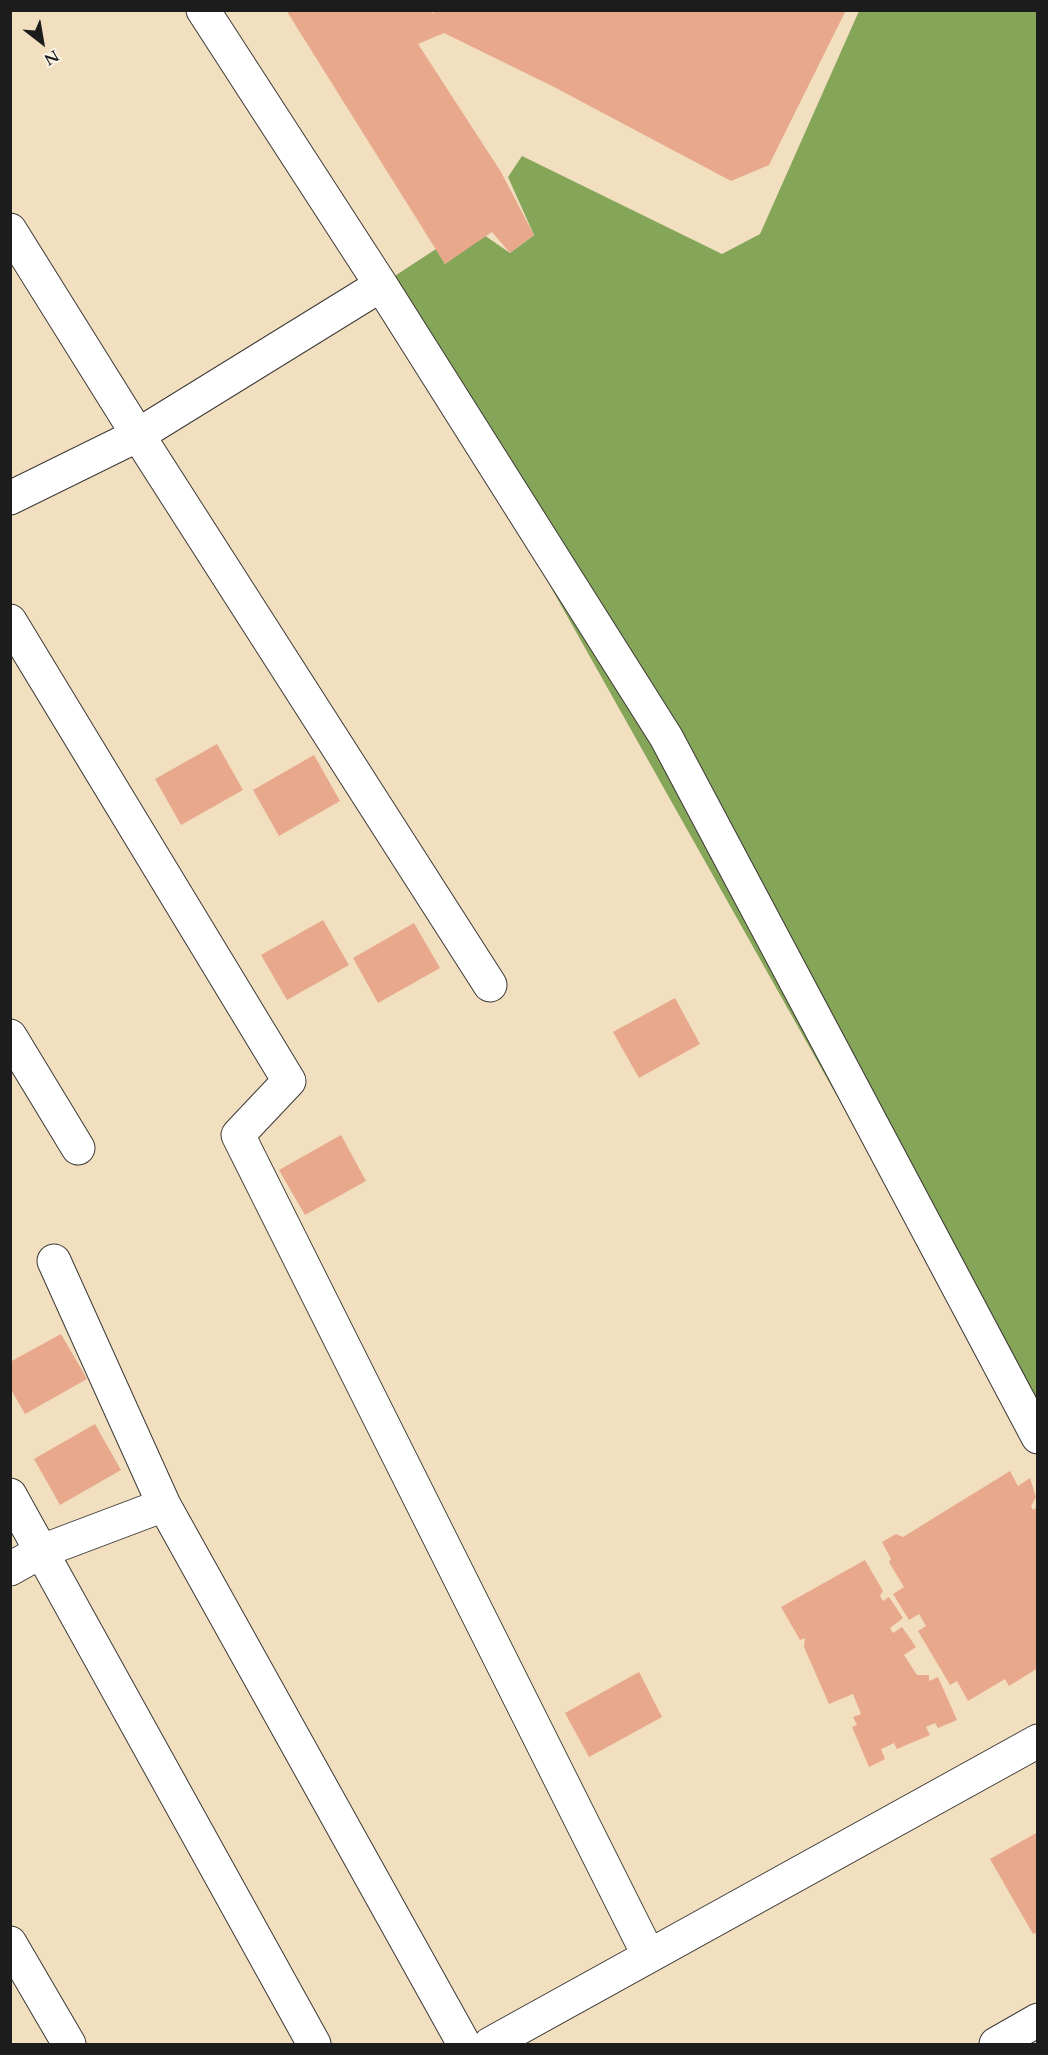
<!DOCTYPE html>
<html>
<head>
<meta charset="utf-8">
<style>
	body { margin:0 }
	#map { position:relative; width:1048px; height:2055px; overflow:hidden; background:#f1dfc0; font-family:Cardo,serif }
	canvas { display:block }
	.frame { position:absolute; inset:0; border:12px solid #1c1c1c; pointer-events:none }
	.north { position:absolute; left:12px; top:12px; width:60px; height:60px; -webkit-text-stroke:4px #fcf5e5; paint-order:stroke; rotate:149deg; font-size:16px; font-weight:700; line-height:24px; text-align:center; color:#1c1c1c }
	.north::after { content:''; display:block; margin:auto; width:21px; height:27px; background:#1c1c1c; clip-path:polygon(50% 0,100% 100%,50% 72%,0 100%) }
</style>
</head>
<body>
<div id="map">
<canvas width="1048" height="2055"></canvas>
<div class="frame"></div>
<div class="north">N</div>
</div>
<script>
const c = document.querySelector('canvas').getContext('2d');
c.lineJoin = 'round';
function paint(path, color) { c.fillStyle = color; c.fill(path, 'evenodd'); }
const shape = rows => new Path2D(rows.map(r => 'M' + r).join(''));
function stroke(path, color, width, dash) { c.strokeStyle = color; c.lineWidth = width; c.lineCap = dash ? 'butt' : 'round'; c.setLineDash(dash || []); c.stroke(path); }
paint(shape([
	[859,11,1037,11,1037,1452,381,285,436,249,445,264,484,235,510,253,534,235,508,177,522,156,722,254,760,234]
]), '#85a559');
paint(shape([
	[286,10,431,10,433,14,435,10,846,10,769,165,731,181,554,87,444,33,418,44,501,172,534,235,510,253,492,232,445,264],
	[217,744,243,790,181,825,155,779],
	[314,755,340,801,279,836,253,790],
	[323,920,349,965,287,1000,261,955],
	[414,923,440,968,378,1003,353,958],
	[675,998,700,1044,639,1078,613,1032],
	[341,1135,366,1181,305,1215,279,1170],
	[61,1334,87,1379,25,1414,10,1388,10,1362],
	[95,1424,121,1470,60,1505,34,1459],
	[1010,1471,1018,1486,1030,1478,1036,1497,1031,1506,1033,1510,1038,1506,1038,1668,1009,1686,1005,1679,968,1701,957,1681,950,1685,918,1631,926,1626,919,1614,909,1620,893,1594,904,1587,889,1562,891,1559,882,1542,896,1534,903,1537],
	[865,1560,883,1591,880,1596,883,1601,889,1597,903,1618,890,1628,893,1633,902,1627,916,1647,904,1655,917,1675,929,1675,929,1681,938,1677,957,1720,938,1728,935,1723,926,1727,930,1735,897,1749,894,1743,881,1749,885,1759,869,1767,852,1727,857,1725,853,1717,861,1714,853,1694,829,1704,804,1647,805,1638,800,1640,781,1607],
	[639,1672,662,1717,589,1757,565,1713],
	[1038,1832,1038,1932,1033,1934,990,1859]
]), '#e8a88c');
const minor = shape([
	[203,10,381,285,666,737,1038,1437],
	[10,230,138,435,490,985],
	[10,498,138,435,381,285],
	[10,621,289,1081,238,1135,649,1956],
	[10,1036,78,1148],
	[54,1261,164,1505,464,2044],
	[10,1495,314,2044],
	[10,1569,42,1551,164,1505],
	[10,1943,69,2044],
	[490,2044,1038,1741],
	[996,2044,1038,2020]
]);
stroke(minor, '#3c3935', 35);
stroke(minor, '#fff', 33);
</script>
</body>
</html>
